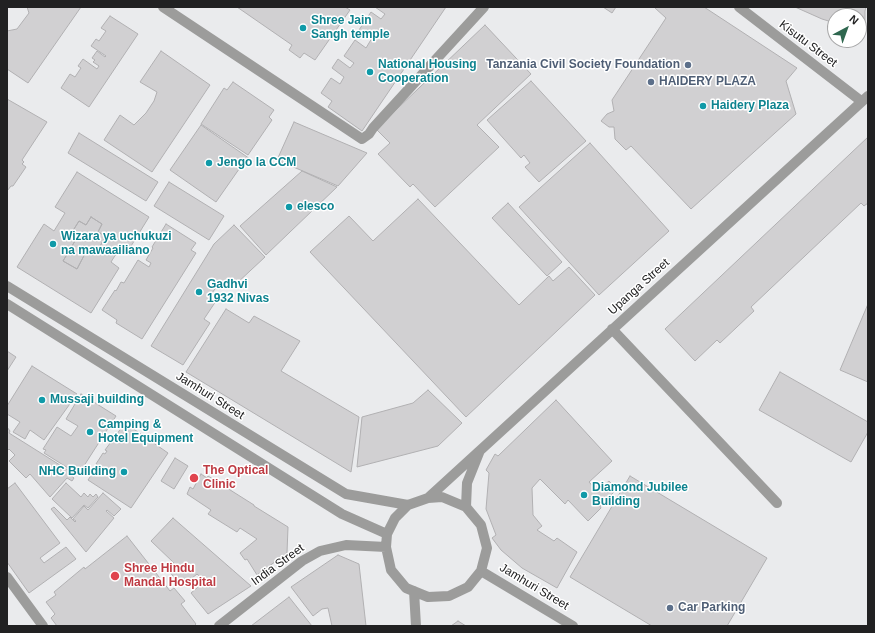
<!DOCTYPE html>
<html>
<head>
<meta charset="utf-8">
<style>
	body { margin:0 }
	#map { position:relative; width:875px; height:633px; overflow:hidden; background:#eaebed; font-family:Arial,sans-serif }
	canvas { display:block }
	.frame { position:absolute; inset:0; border:8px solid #212122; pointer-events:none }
	.north { position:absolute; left:827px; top:8px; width:40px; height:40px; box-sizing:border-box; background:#fff; border:1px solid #a6a6a7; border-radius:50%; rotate:41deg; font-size:11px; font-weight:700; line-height:16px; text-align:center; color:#212122 }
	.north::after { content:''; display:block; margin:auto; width:14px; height:18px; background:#2f674f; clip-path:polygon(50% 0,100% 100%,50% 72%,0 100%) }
</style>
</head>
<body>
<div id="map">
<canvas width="875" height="633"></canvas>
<div class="frame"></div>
<div class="north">N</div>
</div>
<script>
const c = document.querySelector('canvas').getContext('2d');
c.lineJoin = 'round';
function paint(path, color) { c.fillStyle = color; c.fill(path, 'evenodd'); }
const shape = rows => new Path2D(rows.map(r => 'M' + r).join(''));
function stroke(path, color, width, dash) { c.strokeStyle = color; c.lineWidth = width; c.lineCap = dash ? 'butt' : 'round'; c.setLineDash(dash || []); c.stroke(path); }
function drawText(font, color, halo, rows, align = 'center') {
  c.font = font + ' Arial,sans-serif'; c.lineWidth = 3; c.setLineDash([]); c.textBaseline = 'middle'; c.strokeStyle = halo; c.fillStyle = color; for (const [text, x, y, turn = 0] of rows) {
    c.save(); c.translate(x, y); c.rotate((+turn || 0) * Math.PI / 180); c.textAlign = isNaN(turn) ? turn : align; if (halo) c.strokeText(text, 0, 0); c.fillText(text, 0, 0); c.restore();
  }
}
const building = shape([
	[27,7,81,7,28,83,7,69,7,31,17,29,29,13,27,7],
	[237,7,345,7,350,10,315,60,304,53,300,58,289,50,292,45,237,7],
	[375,7,446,7,362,131,328,107,332,101,321,93,331,78,340,84,344,77,332,68,338,59,350,68,354,63,344,56,355,40,366,48,372,38,359,30,371,12,381,19,385,14,375,7],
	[603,7,616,7,612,13,603,7],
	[656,7,704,7,797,68,786,81,796,114,691,209,631,146,626,150,615,139,614,127,609,127,601,121,607,114,614,111,612,100,666,18,655,8,656,7],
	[795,7,866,7,865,11,865,30,859,34,859,16,835,16,835,23,822,19,795,7],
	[110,16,138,34,89,107,61,88,70,74,75,77,81,68,78,66,83,59,97,69,99,66,93,62,95,60,92,58,97,51,105,57,106,56,91,46,96,39,99,41,106,31,101,28,110,16],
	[485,25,531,74,477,125,499,147,435,207,413,184,410,187,378,154,390,143,376,129,485,25],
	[161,51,210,85,152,172,104,140,120,115,134,125,146,113,154,101,157,92,140,82,161,51],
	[531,81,586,141,539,182,525,167,530,163,524,155,521,158,487,120,531,81],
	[233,82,274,110,269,117,272,120,248,155,201,124,224,88,227,90,233,82],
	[7,99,47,122,22,160,24,162,22,164,26,167,13,186,11,186,7,191,7,99],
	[294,122,367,153,338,186,277,160,294,122],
	[201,125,253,161,250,166,244,162,216,202,170,170,201,125],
	[79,133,158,182,146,201,68,153,79,133],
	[868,137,868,203,864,206,861,203,751,307,754,311,720,343,717,340,695,361,665,329,868,137],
	[590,143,669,231,599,295,519,207,590,143],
	[302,171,337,187,266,255,240,226,302,171],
	[77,172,149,217,128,251,121,246,111,262,119,268,91,313,17,267,44,224,54,231,65,213,55,207,77,172],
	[91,217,102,224,98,232,106,236,96,253,88,248,77,269,63,261,75,241,69,237,79,221,86,225,91,217],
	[169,182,224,216,209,240,154,206,169,182],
	[418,199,519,305,549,276,553,281,569,267,595,295,466,417,310,252,349,216,373,241,418,199],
	[508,203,562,262,547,276,492,218,508,203],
	[91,217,102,224,98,232,106,236,96,253,88,248,77,269,63,261,75,241,69,237,79,221,86,225,91,217],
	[166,224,196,243,191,250,196,253,142,339,116,323,117,320,102,310,115,290,116,291,121,282,124,283,138,260,149,267,151,263,146,260,153,248,152,247,166,224],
	[234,225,265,257,236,284,234,281,227,288,221,281,209,297,216,301,204,319,210,323,183,365,151,346,214,244,234,225],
	[868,304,868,382,840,370,868,304],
	[226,309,249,323,254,316,300,341,281,371,359,417,351,472,186,372,226,309],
	[7,351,16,357,7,371,7,351],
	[32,366,77,394,44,440,30,430,25,439,13,432,20,422,7,414,7,406,32,366],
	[780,372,868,422,868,432,851,462,759,410,780,372],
	[428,390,462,423,438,446,357,467,362,417,413,403,428,390],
	[81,394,116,416,80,472,78,470,76,473,44,453,46,450,43,449,57,427,71,436,78,426,66,419,81,394],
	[556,400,612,461,589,482,597,491,609,481,617,489,600,506,601,508,588,521,568,500,565,504,540,479,532,488,533,515,542,526,537,530,554,541,557,538,577,552,557,588,522,568,501,550,492,538,496,535,486,509,489,473,486,470,495,454,498,456,556,400],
	[125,423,168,453,131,508,88,480,98,465,96,464,103,453,105,454,107,451,105,450,125,423],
	[7,427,10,431,9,433,71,472,69,474,74,478,72,481,67,478,50,497,30,474,26,478,9,461,15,455,9,449,7,451,7,427],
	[175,458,188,466,174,489,161,481,175,458],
	[201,474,207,478,208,476,254,505,254,506,288,527,287,553,257,575,247,559,245,560,240,553,257,539,240,528,237,532,208,514,211,510,187,494,190,487,193,489,201,474],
	[630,476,767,558,727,626,652,626,570,577,630,476],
	[15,483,60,543,40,558,44,563,66,547,76,559,29,593,7,562,7,489,15,483],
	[66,483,81,497,84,493,88,497,90,494,93,497,96,494,98,497,88,508,84,505,72,518,52,499,66,483],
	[103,493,121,509,114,516,107,510,106,511,114,518,86,552,51,509,54,507,67,520,70,517,75,522,76,521,73,519,84,506,88,510,103,493],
	[173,518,251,586,208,614,191,593,205,581,197,574,181,587,167,568,174,563,151,541,173,518],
	[127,536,170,591,174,588,185,601,181,604,196,624,194,626,57,626,51,618,55,614,46,602,56,595,54,592,84,567,85,569,127,536],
	[338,555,359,564,366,626,332,626,328,608,322,609,313,616,291,587,338,555],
	[289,597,312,626,251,626,289,597],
	[458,621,466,626,451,626,458,621]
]);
paint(building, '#d1d0d2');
stroke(building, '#b1b0b2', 1);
stroke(shape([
	[163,7,362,139,369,134,373,128,484,7],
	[739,7,861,101],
	[7,286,346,494,408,505],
	[7,304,342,514,387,534],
	[612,329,777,503],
	[428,498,442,497,466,507,481,525,487,548,481,571,468,587,449,596,428,597,406,588,391,570,386,547,387,534,395,518,408,505,428,498,868,96],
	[466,507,467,483,479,453],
	[481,571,573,626],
	[7,577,43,626],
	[414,591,416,626],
	[219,626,302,561,320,551,346,545,386,547]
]), '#9c9c9b', 10);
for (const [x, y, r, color] of [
	[303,28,4,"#0f9aa8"],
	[688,65,4,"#5c6f8a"],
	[370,72,4,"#0f9aa8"],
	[651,82,4,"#5c6f8a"],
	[703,106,4,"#0f9aa8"],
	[209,163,4,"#0f9aa8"],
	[289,207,4,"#0f9aa8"],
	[53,244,4,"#0f9aa8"],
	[199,292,4,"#0f9aa8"],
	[42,400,4,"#0f9aa8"],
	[90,432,4,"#0f9aa8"],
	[124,472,4,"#0f9aa8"],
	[194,478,5,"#e0444e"],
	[584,495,4,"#0f9aa8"],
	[115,576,5,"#e0444e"],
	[670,608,4,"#5c6f8a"]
]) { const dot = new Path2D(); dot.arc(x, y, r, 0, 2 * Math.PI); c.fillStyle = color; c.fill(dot); stroke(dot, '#fff', 1.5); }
drawText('bold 12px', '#0d838f', '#fff', [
	["Shree Jain",311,21],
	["Sangh temple",311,35],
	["National Housing",378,65],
	["Cooperation",378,79],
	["Haidery Plaza",711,106],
	["Jengo la CCM",217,163],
	["elesco",297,207],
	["Wizara ya uchukuzi",61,237],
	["na mawaailiano",61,251],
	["Gadhvi",207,285],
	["1932 Nivas",207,299],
	["Mussaji building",50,400],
	["Camping &",98,425],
	["Hotel Equipment",98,439],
	["NHC Building",116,472,"right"],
	["Diamond Jubilee",592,488],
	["Building",592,502]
], 'left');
drawText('12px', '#212122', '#fff', [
	["Kisutu Street",808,44,37],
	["Upanga Street",639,287,-42],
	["Jamhuri Street",210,396,32],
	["India Street",278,565,-36],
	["Jamhuri Street",534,587,31]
]);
drawText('bold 12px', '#4e5e75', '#fff', [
	["Tanzania Civil Society Foundation",680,65,"right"],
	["HAIDERY PLAZA",659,82],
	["Car Parking",678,608]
], 'left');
drawText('bold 12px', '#be3a42', '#fff', [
	["The Optical",203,471],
	["Clinic",203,485],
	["Shree Hindu",124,569],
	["Mandal Hospital",124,583]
], 'left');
</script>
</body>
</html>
